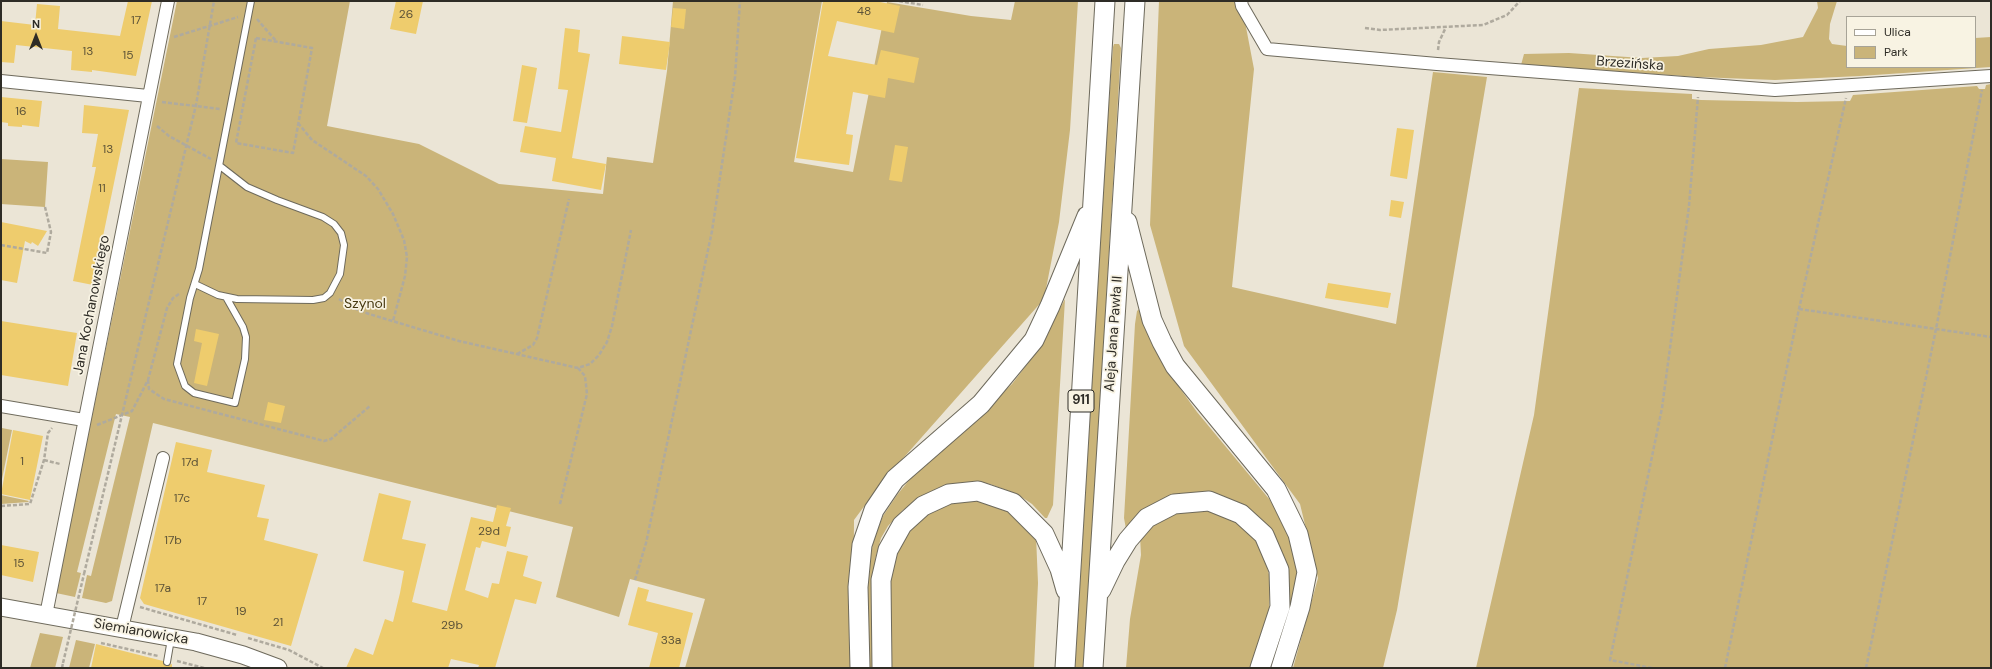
<!DOCTYPE html>
<html>
<head>
<meta charset="utf-8">
<style>
	body { margin:0 }
	#map { position:relative; width:1992px; height:669px; overflow:hidden; background:#ebe5d6; font-family:"DM Sans",sans-serif }
	canvas { display:block }
	.frame { position:absolute; inset:0; border:2px solid #2e2c26; pointer-events:none }
	.legend { position:absolute; left:1846px; top:16px; width:130px; height:52px; box-sizing:border-box; background:#f8f3e3; border:1px solid #a7a397; margin:0; padding:5px 7px; list-style:none; font-size:12px; color:#2e2c26 }
	.legend li { display:flex; align-items:center; gap:8px; height:20px }
	.legend b { width:20px; border:1px solid #a7a397 }
	.north { position:absolute; left:16px; top:16px; width:40px; height:40px; -webkit-text-stroke:3px #f8f3e3; paint-order:stroke; rotate:0deg; font-size:11px; font-weight:700; line-height:16px; text-align:center; color:#2e2c26 }
	.north::after { content:''; display:block; margin:auto; width:14px; height:18px; background:#2e2c26; clip-path:polygon(50% 0,100% 100%,50% 72%,0 100%) }
</style>
</head>
<body>
<div id="map">
<canvas width="1992" height="669"></canvas>
<div class="frame"></div>
<ul class="legend">
<li><b style="height:5px;background:#fff"></b>Ulica</li>
<li><b style="height:11px;background:#cab479"></b>Park</li>
</ul>
<div class="north">N</div>
</div>
<script>
const c = document.querySelector('canvas').getContext('2d');
c.lineJoin = 'round';
function paint(path, color) { c.fillStyle = color; c.fill(path, 'evenodd'); }
const shape = rows => new Path2D(rows.map(r => 'M' + r).join(''));
function stroke(path, color, width, dash) { c.strokeStyle = color; c.lineWidth = width; c.lineCap = dash ? 'butt' : 'round'; c.setLineDash(dash || []); c.stroke(path); }
function drawText(font, color, halo, rows, align = 'center') {
  c.font = font + ' "DM Sans",sans-serif'; c.lineWidth = 3.5; c.setLineDash([]); c.textBaseline = 'middle'; c.strokeStyle = halo; c.fillStyle = color; for (const [text, x, y, turn = 0] of rows) {
    c.save(); c.translate(x, y); c.rotate((+turn || 0) * Math.PI / 180); c.textAlign = isNaN(turn) ? turn : align; if (halo) c.strokeText(text, 0, 0); c.fillText(text, 0, 0); c.restore();
  }
}
paint(shape([
	[177,1,350,1,327,126,419,144,499,184,603,194,607,157,653,163,667,71,673,1,822,1,794,162,853,172,887,2,971,16,1011,20,1015,1,1078,1,1070,130,1059,222,1044,299,883,481,854,520,853,668,685,668,705,599,630,579,619,617,556,597,573,527,153,423,112,601,106,603,82,598,87,575,91,576,130,417,116,414,77,572,81,573,75,597,56,593],
	[1159,1,1241,1,1254,69,1232,287,1396,324,1433,72,1487,77,1397,610,1383,668,1293,668,1318,578,1300,504,1184,346,1150,225],
	[1817,1,1837,1,1830,24,1829,39,1832,44,1847,46,1847,67,1975,67,1975,38,1991,37,1991,67,1860,76,1775,80,1698,77,1521,65,1524,54,1569,53,1642,58,1678,56,1709,49,1761,45,1803,37,1818,8],
	[1114,44,1119,44,1121,48,1085,659,1084,668,1075,668,1107,130,1113,47],
	[1991,84,1991,668,1476,668,1534,415,1579,88,1692,94,1692,99,1701,100,1797,102,1850,101,1853,95,1977,86,1979,89,1985,89,1986,85],
	[1,159,48,162,45,207,1,204],
	[1065,299,1053,505,1047,518,1045,518,1032,504,1017,494,990,484,969,482,952,484,938,488,903,510,888,526,881,538,876,556,873,573,874,668,868,668,867,597,869,563,874,539,883,516,897,495,910,479,1012,384,1038,350],
	[1140,308,1163,364,1174,380,1197,412,1270,500,1289,532,1297,566,1297,584,1274,668,1269,668,1285,567,1210,497,1126,529,1124,518,1135,324,1137,311],
	[1,426,2,428,12,430,1,484],
	[1,495,29,501,28,502,1,504],
	[971,499,1005,507,1036,536,1038,583,1034,668,889,668,890,579,892,564,903,537,926,515,936,510,949,503],
	[1210,508,1242,525,1261,546,1270,578,1269,614,1252,668,1126,668,1130,619,1141,555,1140,536,1154,520,1179,509],
	[40,633,63,637,55,668,30,668],
	[76,640,95,644,89,668,69,668]
]), '#cab479');
paint(shape([
	[128,1,152,1,136,76,92,70,92,72,71,70,72,51,16,45,14,63,1,62,1,21,35,25,37,4,60,6,58,29,120,36],
	[396,1,423,1,416,34,390,29],
	[823,1,875,1,900,6,894,33,837,21,828,56,877,65,881,50,919,58,914,83,888,78,885,98,853,92,846,134,853,135,849,165,796,158],
	[673,8,686,9,684,29,671,27],
	[565,28,580,30,578,52,590,54,572,158,606,164,601,190,552,181,556,158,520,152,525,126,561,132,568,90,558,89],
	[622,36,670,42,666,70,619,64],
	[522,65,537,68,527,123,513,121],
	[1,97,42,101,39,127,22,125,22,127,8,126,8,123,1,122],
	[84,105,129,110,93,285,73,281,96,167,92,167,98,134,82,133],
	[1397,128,1414,130,1407,179,1390,176],
	[895,145,908,147,902,182,889,180],
	[1391,200,1404,202,1401,218,1389,216],
	[1,222,47,231,38,246,32,242,31,244,25,241,17,283,1,280],
	[1328,283,1391,293,1388,308,1325,298],
	[1,321,77,333,68,386,1,375],
	[196,329,219,334,207,386,194,383,202,343,194,341],
	[268,402,285,406,281,423,264,420],
	[13,430,43,436,30,500,1,494],
	[176,442,212,450,207,472,265,485,257,517,269,519,264,540,318,554,291,646,144,604,140,598],
	[379,493,411,501,402,539,426,544,412,602,447,611,471,517,493,522,497,505,511,508,506,526,511,527,506,547,482,541,480,548,476,547,465,590,488,598,492,583,499,584,507,551,528,556,523,576,542,582,536,604,515,599,495,668,478,668,479,665,451,659,448,668,346,668,355,648,373,655,385,619,393,622,400,593,404,571,363,561],
	[1,545,39,552,33,582,1,575],
	[638,587,649,590,646,601,693,613,679,668,649,668,658,633,628,625],
	[96,644,163,661,166,666,172,664,172,668,91,668]
]), '#eecc6d');
const lane = shape([
	[195,284,218,295,237,299,313,300,324,298,330,293,340,274,344,245,341,233,334,224,323,217,277,200,247,187,220,166],
	[226,297,243,327,246,337,245,359,235,403,194,393,185,386,177,364,190,298,199,269,251,1],
	[167,662,171,639]
]);
const street = shape([
	[1241,1,1242,6,1267,49,1437,64,1775,90,1991,76],
	[1,81,148,96],
	[1,406,84,420],
	[46,615,168,1],
	[122,628,163,458]
]);
const secondary = shape([
	[1,607,196,642,243,655,278,668]
]);
const primary = shape([
	[1127,222,1152,320,1162,342,1175,366,1276,489,1298,534,1307,572,1300,607,1281,668],
	[1101,590,1115,561,1128,540,1147,518,1174,504,1209,501,1241,514,1264,535,1279,570,1280,607,1260,668],
	[860,668,858,587,862,545,874,510,895,479,981,404,1034,340,1050,306,1087,216],
	[882,668,881,580,888,550,902,525,923,506,949,494,978,491,1013,503,1044,534,1060,569,1066,590],
	[1065,668,1105,1],
	[1093,668,1135,1]
]);
stroke(lane, '#6e6a5c', 8);
stroke(street, '#6e6a5c', 14);
stroke(secondary, '#6e6a5c', 19);
stroke(primary, '#6e6a5c', 21);
stroke(shape([
	[899,1,923,5],
	[257,19,276,41],
	[1365,28,1380,30,1483,25,1507,15,1520,1],
	[174,37,238,17],
	[256,38,312,48,293,153,236,143,256,38],
	[1438,50,1439,42,1446,27],
	[162,102,220,109],
	[298,123,312,140,366,176,378,189,393,214,404,240,407,257,405,276,393,321],
	[157,126,169,136,211,159],
	[1,245,47,253,51,232,45,207],
	[339,299,351,307,369,314,459,341,578,368,590,364,599,355,607,342,612,326,631,230],
	[1799,309,1991,337],
	[517,354,533,345,537,338,569,199],
	[148,380,149,389,164,399,324,441,331,439,370,406],
	[97,425,132,411,148,380,167,308,173,298,179,294],
	[44,460,60,464],
	[560,504,587,394,585,376,578,368],
	[1,506,30,504,44,460,48,433,52,428],
	[84,574,196,105,214,1],
	[635,580,646,543,712,231,735,77,740,1],
	[140,607,237,635],
	[248,638,289,650,323,668],
	[101,643,158,656],
	[177,661,204,668],
	[62,668,63,663],
	[1652,668,1610,660,1662,408,1689,206,1698,97],
	[1725,668,1799,309,1846,98],
	[1866,668,1936,329,1982,90]
]), '#afaa9e', 2.5, [4, 2]);
stroke(lane, '#fff', 6);
stroke(street, '#fff', 12);
stroke(secondary, '#fff', 17);
stroke(primary, '#fff', 19);
stroke(shape([
	[63,663,84,574]
]), '#afaa9e', 2.5, [4, 2]);
drawText('12px', '#5e5438', null, [
	["48",864,12],
	["26",406,15],
	["17",136,21],
	["13",88,52],
	["15",128,56],
	["16",21,112],
	["13",108,150],
	["11",102,189],
	["1",22,462],
	["17d",190,463],
	["17c",182,499],
	["29d",489,532],
	["17b",173,541],
	["15",19,564],
	["17a",163,589],
	["17",202,602],
	["19",241,612],
	["21",278,623],
	["29b",452,626],
	["33a",671,641]
]);
for (const [x, y, w] of [
	[1081,401,26]
]) { const box = new Path2D(); box.roundRect(x - w / 2, y - 11, w, 22, 3); c.fillStyle = '#f8f3e3'; c.fill(box); stroke(box, '#2e2c26', 1); }
drawText('bold 13px', '#2e2c26', null, [
	["911",1081,401]
]);
drawText('14px', '#2e2c26', '#f8f3e3', [
	["Brzezińska",1630,64,4],
	["Jana Kochanowskiego",92,305,-79],
	["Aleja Jana Pawła II",1114,334,-86],
	["Siemianowicka",141,632,10]
]);
drawText('14px', '#46380f', '#f8f3e3', [
	["Szynol",365,304]
]);
</script>
</body>
</html>
